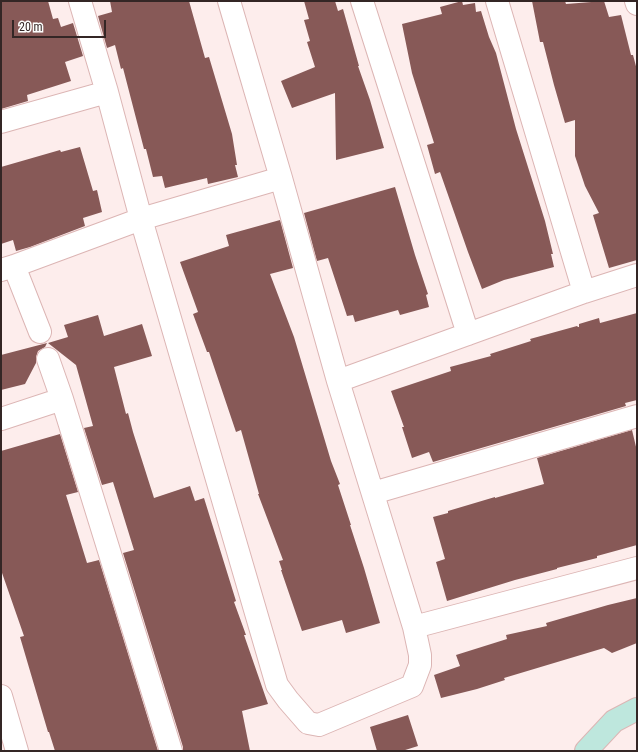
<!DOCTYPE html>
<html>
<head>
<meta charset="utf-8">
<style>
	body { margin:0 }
	#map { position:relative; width:638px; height:752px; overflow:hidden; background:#fdedec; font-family:"Roboto Condensed",sans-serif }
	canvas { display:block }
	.frame { position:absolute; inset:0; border:2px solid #342625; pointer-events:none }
	.scale { position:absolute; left:12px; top:20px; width:94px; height:18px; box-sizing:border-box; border:2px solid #342625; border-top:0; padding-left:5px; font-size:12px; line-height:14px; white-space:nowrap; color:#342625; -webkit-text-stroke:3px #fefffe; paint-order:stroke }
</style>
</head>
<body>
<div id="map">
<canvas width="638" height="752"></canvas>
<div class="frame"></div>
<div class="scale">20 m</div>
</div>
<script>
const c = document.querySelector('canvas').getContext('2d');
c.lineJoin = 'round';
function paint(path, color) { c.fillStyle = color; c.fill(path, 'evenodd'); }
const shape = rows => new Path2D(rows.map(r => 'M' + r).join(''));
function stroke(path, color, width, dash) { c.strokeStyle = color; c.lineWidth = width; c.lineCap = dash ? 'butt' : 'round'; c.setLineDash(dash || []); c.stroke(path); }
paint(shape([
	[1,1,48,1,53,19,58,18,61,27,73,23,83,56,65,62,71,81,27,95,28,101,1,109],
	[110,1,189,1,205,58,209,57,232,134,237,165,235,165,238,177,208,184,207,178,165,188,162,176,153,177,146,149,144,149,123,68,121,69,115,45,107,48,98,16,112,12],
	[304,1,335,1,338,11,343,9,359,66,358,66,370,100,384,148,336,160,335,93,292,108,281,81,315,67,307,42,310,41,304,20,309,19],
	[462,1,463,5,475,3,476,12,481,11,489,37,496,53,516,129,545,221,553,254,551,254,554,267,504,280,482,289,468,252,440,172,435,174,427,145,434,143,412,73,402,24,442,14,440,7],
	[532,1,565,1,566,4,604,1,609,17,621,15,631,55,633,55,637,70,637,260,609,268,593,215,599,213,585,186,575,156,575,120,565,123,554,85,543,42,540,42],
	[80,147,93,191,97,190,102,212,83,218,85,226,30,247,16,251,13,240,1,244,1,167,60,150,61,152],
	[395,187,415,255,428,294,426,295,429,307,400,315,398,310,355,322,353,315,347,316,328,258,317,261,304,213],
	[280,220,293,268,270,274,294,337,331,461,340,484,338,485,351,525,350,525,364,568,380,623,346,633,342,620,302,631,281,570,282,570,279,561,283,560,258,494,259,494,241,430,236,432,209,352,207,352,193,314,198,312,180,262,229,246,226,235],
	[637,313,637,400,625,403,626,406,433,462,429,452,412,458,402,427,404,427,391,391,451,371,450,367,491,356,490,354,531,341,530,339,577,326,578,327,579,327,579,324,599,318,600,323],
	[98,315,104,336,142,324,152,356,114,367,126,414,128,413,133,432,154,498,190,486,195,501,204,498,236,601,234,602,246,635,244,635,268,704,242,711,250,751,183,751,183,747,123,553,134,550,113,482,102,485,84,428,93,426,76,365,48,343,68,337,64,325],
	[47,343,45,347,38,351,36,357,36,363,25,384,1,390,1,355],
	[632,430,637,451,637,545,597,556,597,558,557,568,557,569,515,580,447,601,436,562,445,559,433,517,448,513,448,511,495,497,495,498,544,484,537,458],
	[60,434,78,492,66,495,87,563,99,560,158,751,55,751,49,732,48,732,20,637,24,636,1,570,1,451],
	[637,598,637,643,612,653,604,648,504,678,505,680,477,689,441,698,434,675,460,666,456,655,507,639,506,635,547,626,546,623,608,605],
	[408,715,418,746,402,751,377,751,370,727]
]), '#875957');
const street = shape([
	[80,1,107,92,141,219,277,685,288,700,308,723,319,725,412,686,420,665,420,655,414,627,338,381,281,178,229,1],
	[362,1,468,334],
	[497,1,584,292],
	[636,1,637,4],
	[1,122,107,92],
	[14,266,40,332],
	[1,270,14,266,141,219,281,178],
	[48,359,62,399,171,751],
	[338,381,584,292,637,275],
	[1,419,62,399],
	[373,493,637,416],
	[414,627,637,568],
	[1,696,17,751]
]);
const secondary = shape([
	[586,751,614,721,637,709]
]);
stroke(street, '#dcb5b4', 24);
stroke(secondary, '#dcb5b4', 24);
stroke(street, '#fff', 22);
stroke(secondary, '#bee7dd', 22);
</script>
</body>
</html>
